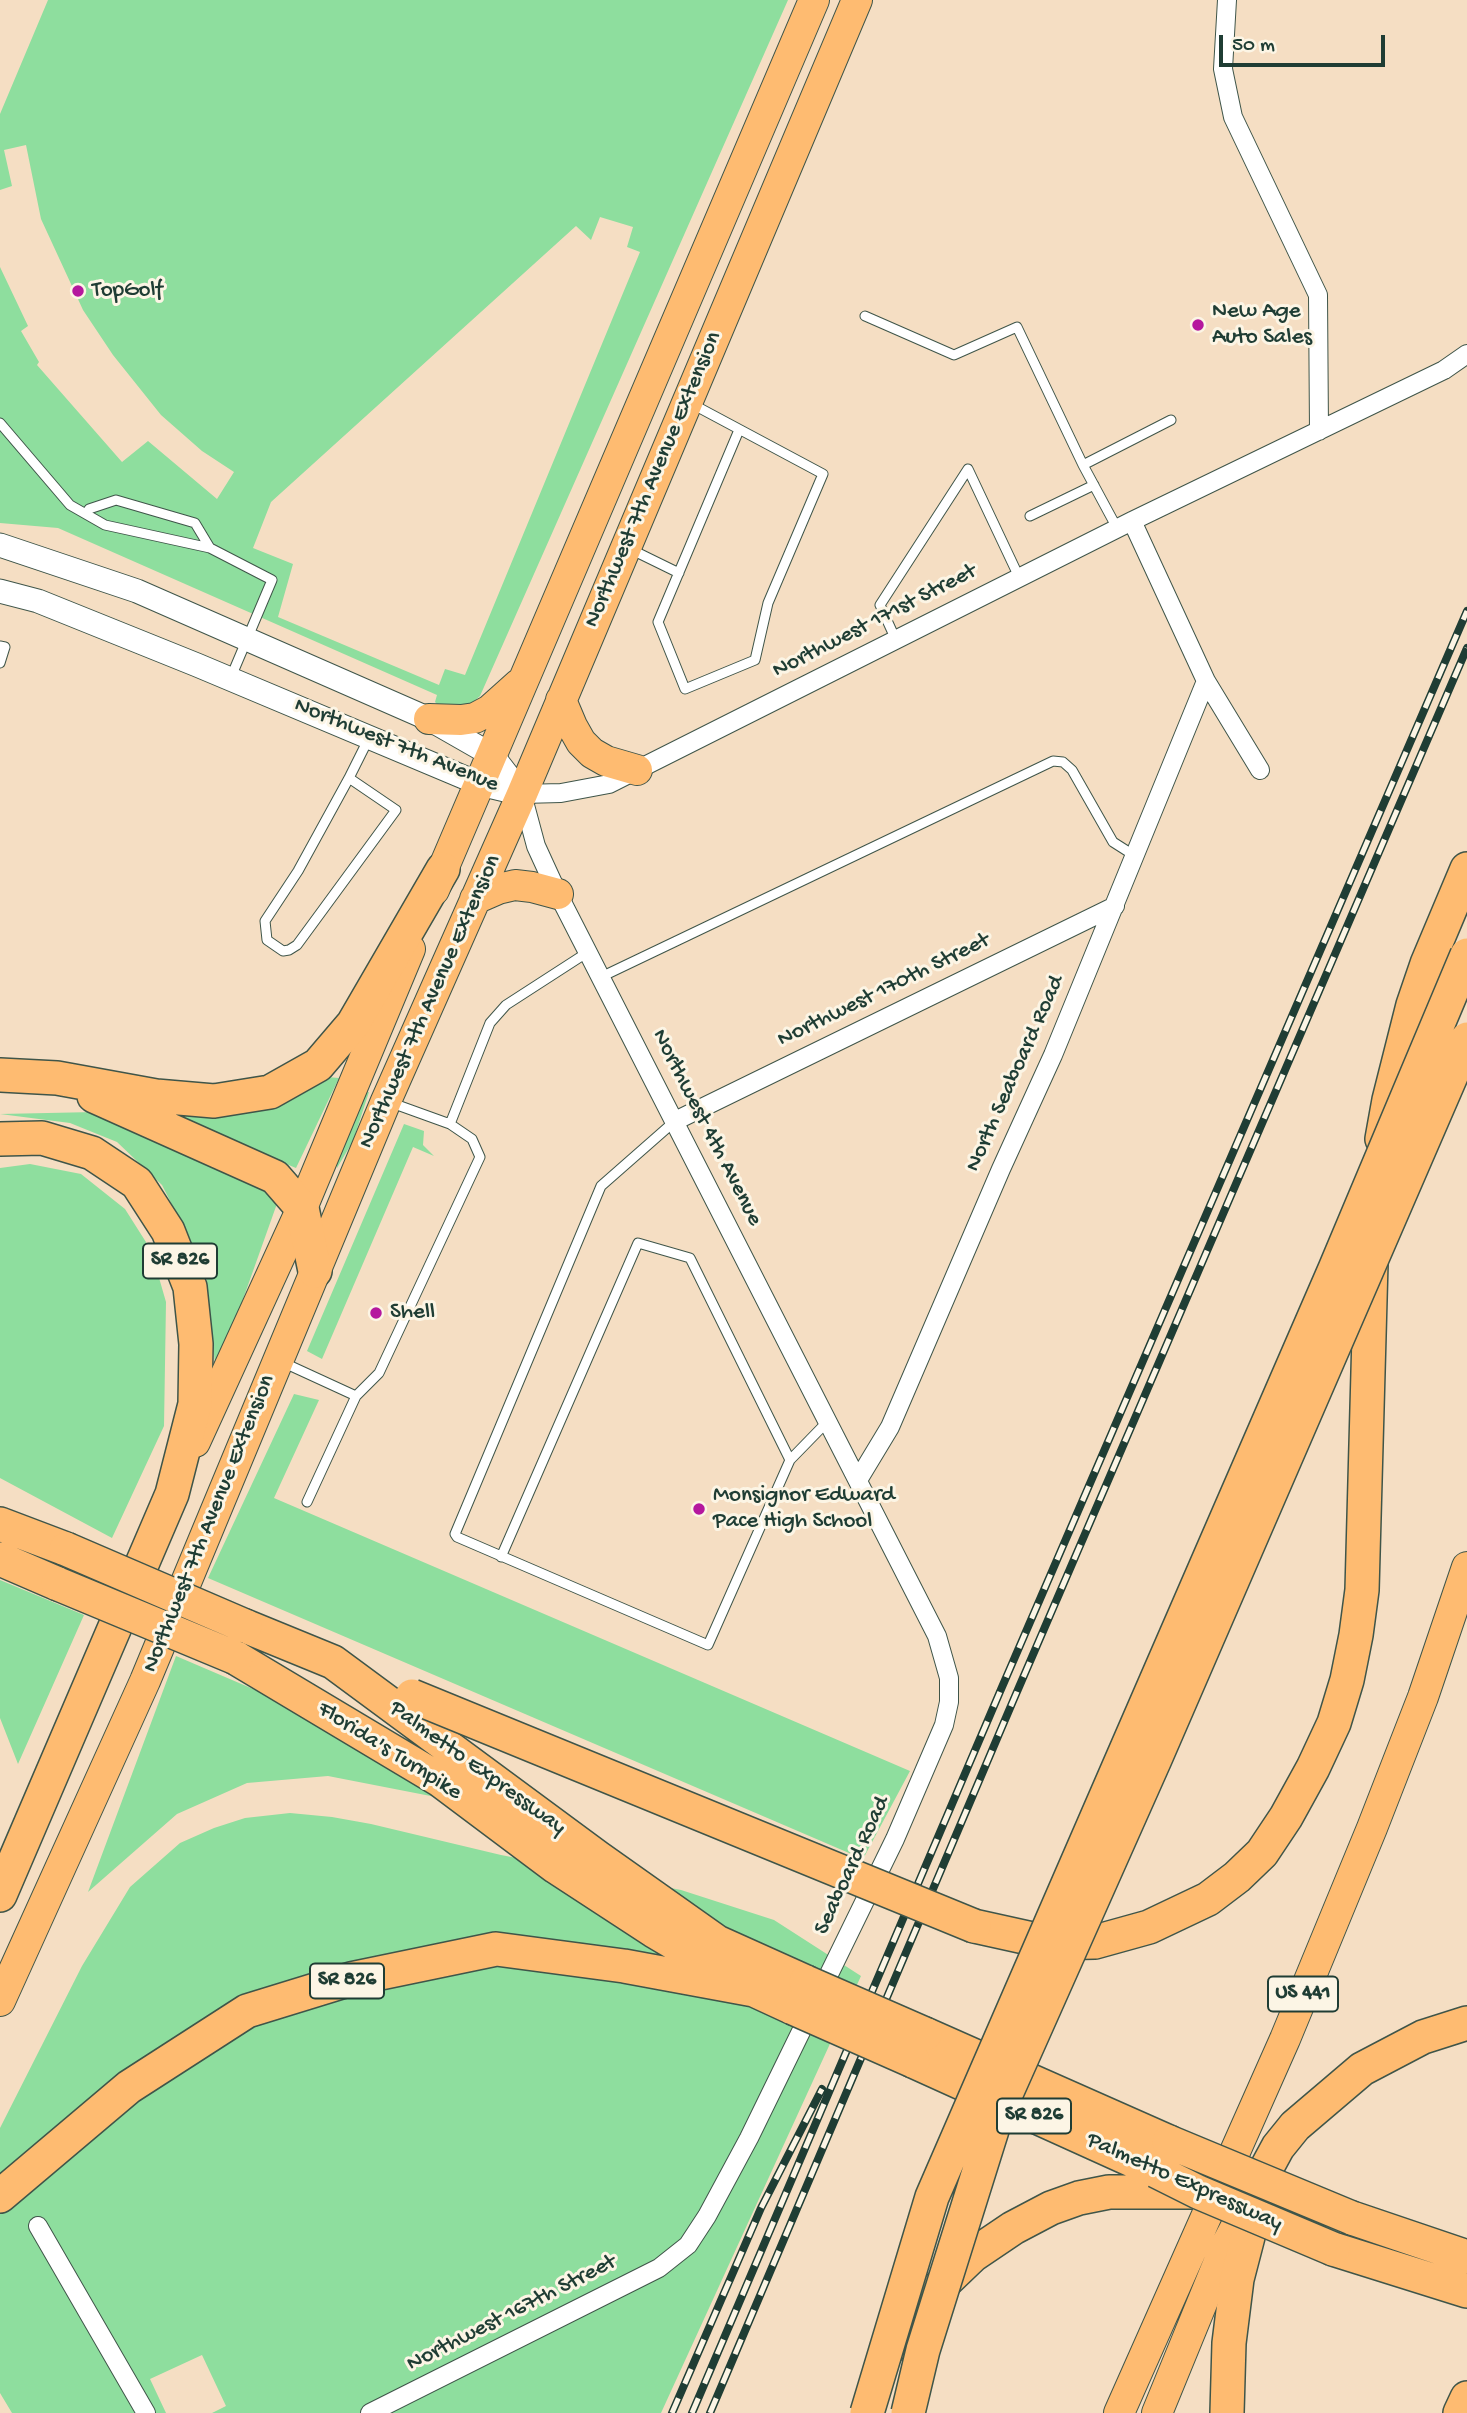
<!DOCTYPE html>
<html>
<head>
<meta charset="utf-8">
<style>
	body { margin:0 }
	#map { position:relative; width:1467px; height:2413px; overflow:hidden; background:#f5dec3; font-family:"Gochi Hand",sans-serif }
	canvas { display:block }
	.scale { position:absolute; left:1219px; top:35px; width:166px; height:32px; box-sizing:border-box; border:4px solid #1f3d34; border-top:0; padding-left:9px; font-size:21px; line-height:24px; white-space:nowrap; color:#1f3d34; -webkit-text-stroke:5px #fcf5e5; paint-order:stroke }
</style>
</head>
<body>
<div id="map">
<canvas width="1467" height="2413"></canvas>
<div class="scale">50 m</div>
</div>
<script>
const c = document.querySelector('canvas').getContext('2d');
c.lineJoin = 'round';
function paint(path, color) { c.fillStyle = color; c.fill(path, 'evenodd'); }
const shape = rows => new Path2D(rows.map(r => 'M' + r).join(''));
function stroke(path, color, width, dash) { c.strokeStyle = color; c.lineWidth = width; c.lineCap = dash ? 'butt' : 'round'; c.setLineDash(dash || []); c.stroke(path); }
function drawText(font, color, halo, rows, align = 'center') {
  c.font = font + ' "Gochi Hand",sans-serif'; c.lineWidth = 6; c.setLineDash([]); c.textBaseline = 'middle'; c.strokeStyle = halo; c.fillStyle = color; for (const [text, x, y, turn = 0] of rows) {
    c.save(); c.translate(x, y); c.rotate((+turn || 0) * Math.PI / 180); c.textAlign = isNaN(turn) ? turn : align; if (halo) c.strokeText(text, 0, 0); c.fillText(text, 0, 0); c.restore();
  }
}
paint(shape([
	[48,0,788,0,480,696,469,706,440,707,435,702,437,695,58,528,0,523,0,267,28,326,21,331,39,362,37,365,122,462,148,441,217,499,234,472,202,451,161,415,113,355,83,310,41,219,26,145,4,150,12,186,0,190,0,114],
	[600,217,633,227,627,247,640,252,465,675,445,669,439,685,278,617,293,564,253,548,271,502,576,226,591,240],
	[327,1077,339,1078,296,1168,154,1110],
	[369,1092,353,1141,337,1168,337,1148,359,1094],
	[95,1112,279,1198,216,1375,206,1272,162,1185,117,1142,70,1123,0,1114],
	[404,1124,424,1131,423,1145,434,1156,413,1147,322,1359,307,1351],
	[30,1164,81,1174,125,1209,151,1250,166,1302,164,1426,112,1538,0,1478,0,1168],
	[294,1394,319,1400,274,1498,910,1771,863,1859,208,1578],
	[0,1580,84,1615,18,1764,0,1718],
	[176,1656,564,1822,328,1776,247,1783,177,1814,88,1892],
	[290,1813,332,1817,371,1824,501,1855,681,1890,774,1920,861,1976,661,2413,212,2413,226,2406,202,2355,150,2379,166,2413,12,2413,0,2393,0,2128,82,1966,130,1887,180,1843,214,1828,245,1818]
]), '#8ede9e');
const service = shape([
	[865,316,954,355,1017,327,1083,465],
	[692,404,823,474,768,603,755,660,685,689,658,622,739,430],
	[0,423,70,505,105,525,210,548,272,580,231,677],
	[968,469,1019,577],
	[86,514,89,509,116,500,195,523,210,548],
	[1030,516,1094,485],
	[1117,528,1083,465,1171,420],
	[630,549,679,573],
	[896,640,880,605,968,469],
	[0,646,5,647,0,663],
	[349,778,298,871,265,921,267,940,283,951,289,950,297,945,396,810,349,778,369,738],
	[601,977,1053,761,1063,762,1072,770,1113,842,1135,856],
	[450,1124,490,1023,506,1005,588,952],
	[282,1362,356,1396],
	[790,1460,828,1421],
	[307,1502,356,1396,379,1373,480,1157,472,1139,450,1124,389,1102],
	[501,1557,638,1243,690,1258,790,1460,708,1645,457,1537,455,1534,601,1186,675,1121]
]);
const minor = shape([
	[1227,0,1223,69,1233,117,1318,295,1319,431],
	[1132,521,1206,681,1260,770],
	[675,1121,1115,906],
	[858,1480,890,1427,1001,1169,1053,1055,1206,681],
	[38,2226,146,2413],
	[370,2413,659,2268,688,2245,707,2216,749,2138,895,1839,944,1725,949,1702,949,1678,937,1636,558,894,536,846,522,794,561,793,609,784,1132,521,1444,370,1467,354]
]);
const tertiary = shape([
	[0,545,137,591,429,719,492,755,522,794],
	[0,591,38,601,197,665,480,784,522,794]
]);
const primary = shape([
	[561,700,572,726,581,742,592,753,606,761,637,770],
	[429,719,461,720,475,718,490,710,519,684],
	[434,890,814,0],
	[475,899,498,889,515,885,532,887,558,894],
	[195,1442,302,1208,410,949],
	[0,2001,145,1681,386,1101,522,794,857,0],
	[1119,2413,1285,2039,1372,1828,1423,1697,1467,1567],
	[1157,2413,1225,2247,1249,2202]
]);
const motorway = shape([
	[0,1075,57,1078,156,1096,214,1101,270,1092,318,1065,353,1024,443,869],
	[94,1096,275,1177,302,1208,315,1271],
	[0,1139,42,1138,92,1153,137,1183,168,1231,190,1287,196,1344,195,1404,172,1494,0,1895],
	[1382,1139,1389,1100,1413,1005,1427,964,1467,869],
	[0,1524,66,1549],
	[0,1559,58,1584],
	[245,1626,333,1662,597,1857,717,1942,806,1982],
	[236,1658,440,1780,556,1867,654,1931,754,1990,793,2008],
	[974,1926,1051,1943,1095,1942,1149,1927,1208,1899,1237,1877,1262,1853,1286,1817,1313,1768,1334,1723,1347,1680,1356,1635,1362,1590,1371,1263],
	[925,2034,1169,2142],
	[913,2061,1156,2171],
	[0,2196,129,2087,247,2011,351,1979,496,1949,624,1966,754,1990],
	[1352,2218,1467,2257],
	[1333,2249,1467,2291],
	[890,2347,904,2321,973,2255,1013,2228,1051,2208,1079,2198,1109,2192,1198,2192],
	[1227,2413,1229,2343,1237,2279,1265,2171,1278,2147,1295,2126,1362,2069,1423,2037,1467,2023],
	[1460,2413,1467,2398]
]);
stroke(service, '#3f5549', 11);
stroke(minor, '#3f5549', 20);
stroke(tertiary, '#3f5549', 25);
stroke(primary, '#3f5549', 32);
stroke(motorway, '#3f5549', 36);
stroke(service, '#fff', 9);
stroke(minor, '#fff', 18);
stroke(tertiary, '#fff', 23);
stroke(primary, '#febb71', 30);
stroke(motorway, '#febb71', 33);
const rail = shape([
	[672,2413,761,2208,822,2089],
	[692,2413,1002,1687,1467,611],
	[710,2413,1016,1694,1467,648]
]);
stroke(rail, '#1f3d34', 8);
stroke(rail, '#fcf5e5', 5, [16]);
const motorwayBridge = shape([
	[66,1549,245,1626],
	[58,1584,236,1658],
	[412,1696,974,1926],
	[806,1982,925,2034],
	[793,2008,913,2061],
	[1169,2142,1352,2218],
	[1156,2171,1198,2192,1333,2249],
	[867,2413,932,2197,1335,1269,1467,955],
	[908,2413,923,2350,997,2114,1155,1759,1467,1039]
]);
stroke(motorwayBridge, '#3f5549', 36, []);
stroke(motorwayBridge, '#febb71', 33);
for (const [x, y, r, color] of [
	[78,291,7,"#b5179e"],
	[1198,325,7,"#b5179e"],
	[376,1313,7,"#b5179e"],
	[699,1509,7,"#b5179e"]
]) { const dot = new Path2D(); dot.arc(x, y, r, 0, 2 * Math.PI); c.fillStyle = color; c.fill(dot); stroke(dot, '#fcf5e5', 2.5); }
for (const [x, y, w] of [
	[180,1261,74],
	[347,1981,74],
	[1303,1994,70],
	[1034,2116,74]
]) { const box = new Path2D(); box.roundRect(x - w / 2, y - 17.5, w, 35, 5); c.fillStyle = '#fcf5e5'; c.fill(box); stroke(box, '#1f3d34', 2); }
drawText('bold 21px', '#1f3d34', null, [
	["SR 826",180,1261],
	["SR 826",347,1981],
	["US 441",1303,1994],
	["SR 826",1034,2116]
]);
drawText('23px', '#1f3d34', '#fcf5e5', [
	["TopGolf",92,291],
	["New Age",1212,312],
	["Auto Sales",1212,338],
	["Shell",390,1313],
	["Monsignor Edward",713,1496],
	["Pace High School",713,1522]
], 'left');
drawText('23px', '#1f3d34', '#fcf5e5', [
	["Northwest 7th Avenue Extension",654,480,-67],
	["Northwest 171st Street",875,622,-27],
	["Northwest 7th Avenue",396,746,22],
	["Northwest 170th Street",884,991,-26],
	["Northwest 7th Avenue Extension",431,1002,-66],
	["North Seaboard Road",1016,1074,-66],
	["Northwest 4th Avenue",706,1128,63],
	["Northwest 7th Avenue Extension",210,1524,-68],
	["Florida's Turnpike",389,1752,32],
	["Palmetto Expressway",477,1769,36],
	["Seaboard Road",853,1866,-65],
	["Palmetto Expressway",1184,2183,24],
	["Northwest 167th Street",512,2314,-27]
]);
</script>
</body>
</html>
